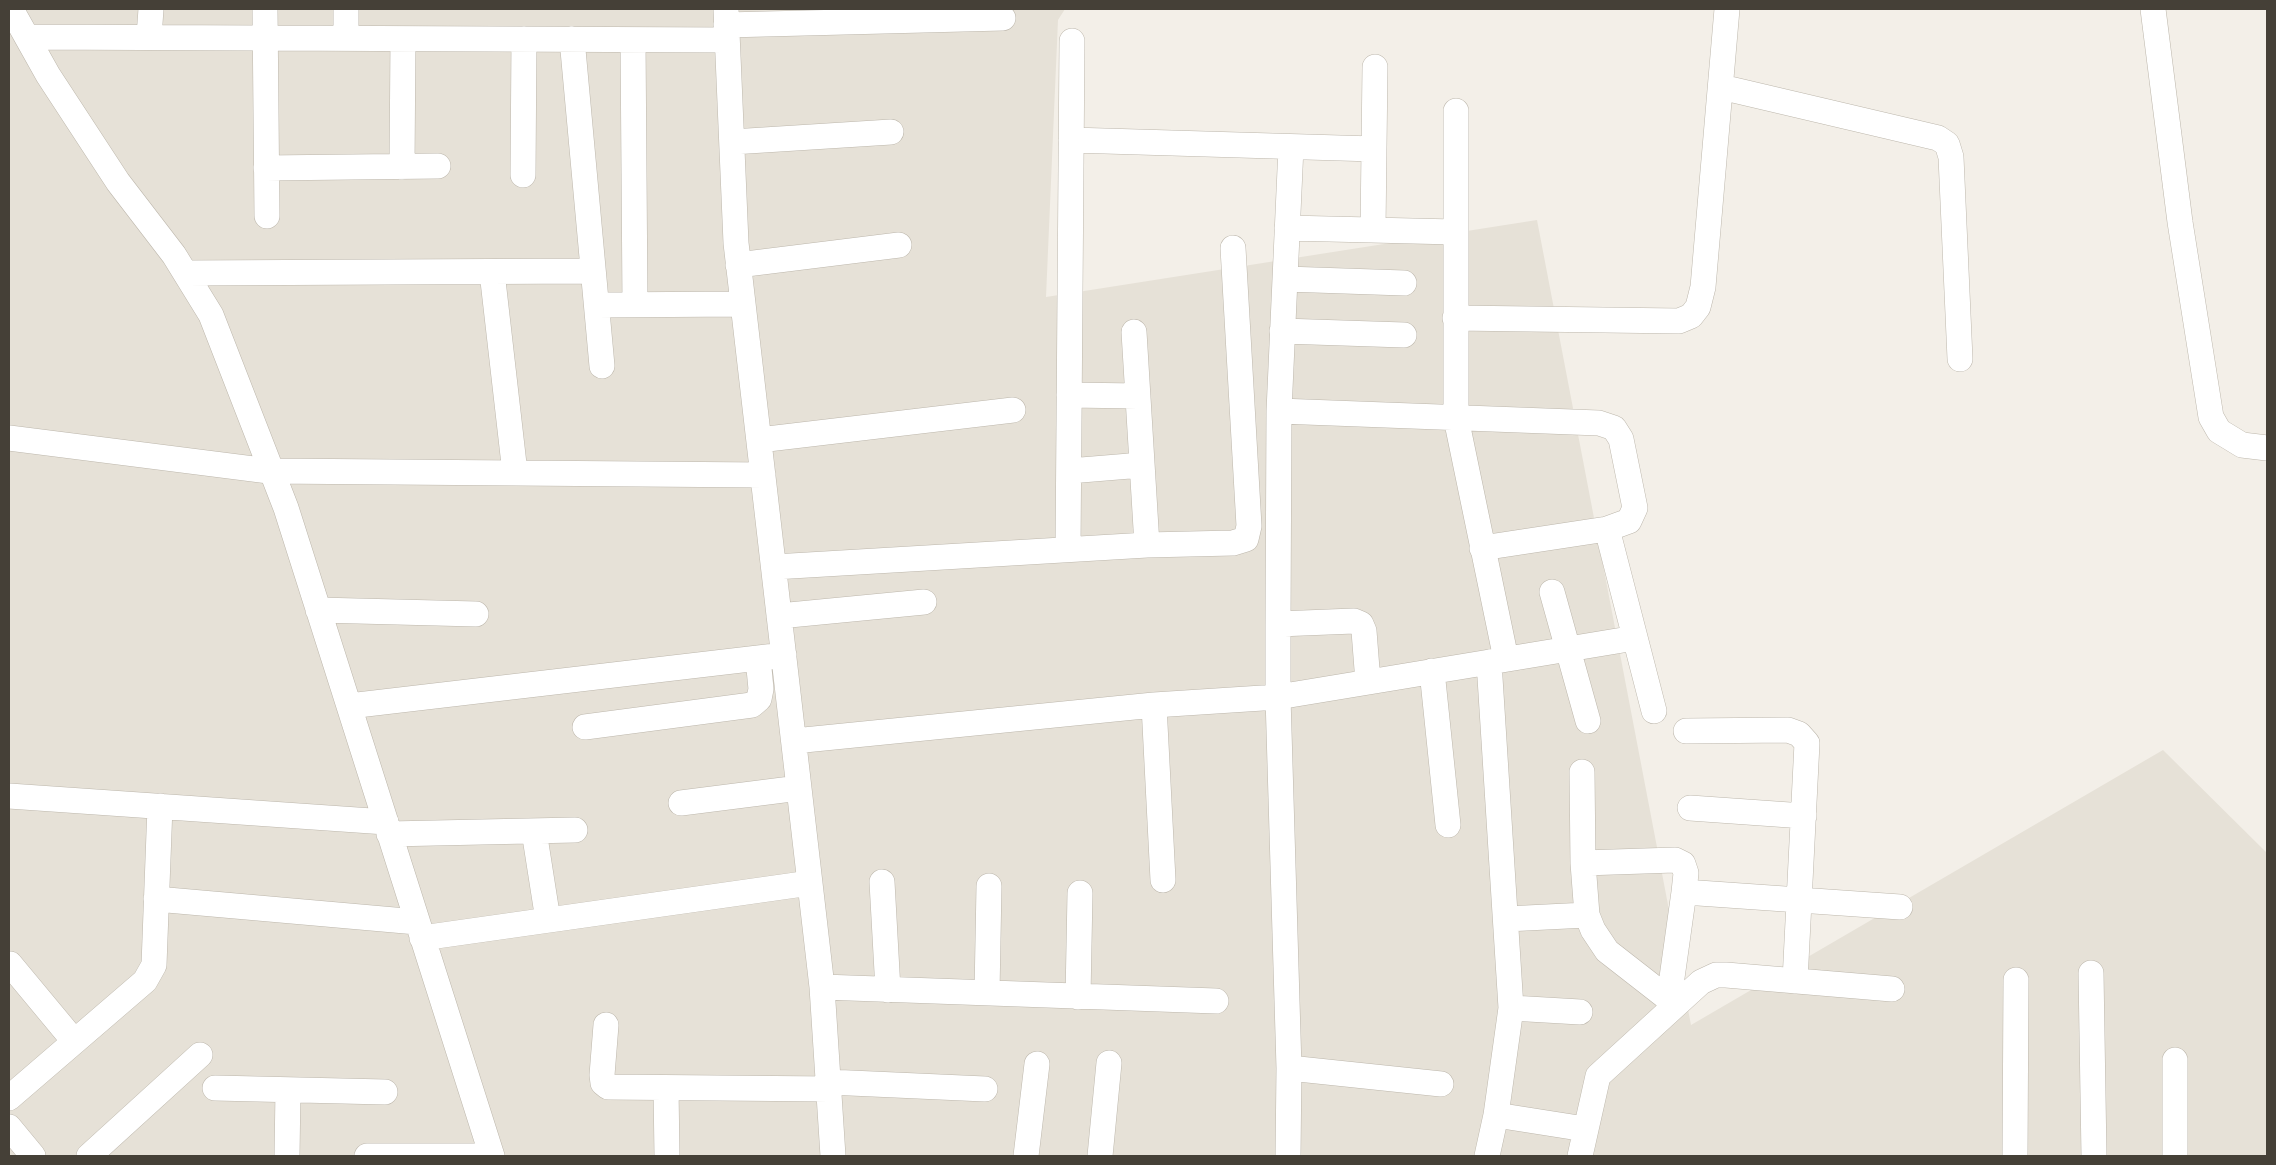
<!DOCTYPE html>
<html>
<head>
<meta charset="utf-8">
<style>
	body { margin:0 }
	#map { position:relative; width:2276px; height:1165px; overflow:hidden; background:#f3efe8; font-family:"Asap Condensed",sans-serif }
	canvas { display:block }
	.frame { position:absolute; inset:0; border:10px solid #454037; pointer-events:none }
</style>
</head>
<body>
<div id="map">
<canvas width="2276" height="1165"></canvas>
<div class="frame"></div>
</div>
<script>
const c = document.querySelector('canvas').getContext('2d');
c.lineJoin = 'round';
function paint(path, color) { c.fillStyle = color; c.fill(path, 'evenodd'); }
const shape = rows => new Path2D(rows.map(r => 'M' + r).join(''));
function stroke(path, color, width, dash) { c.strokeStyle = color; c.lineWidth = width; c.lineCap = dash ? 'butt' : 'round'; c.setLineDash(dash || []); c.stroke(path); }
paint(shape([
	[9,9,1065,9,1058,20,1046,297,1537,220,1691,1025,2163,750,2267,853,2267,1156,9,1156]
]), '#e6e1d7');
const minor = shape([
	[11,9,48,75,118,182,174,255,211,315,286,508,492,1156],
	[265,9,267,216],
	[346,9,346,38],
	[726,9,736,243,822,987,833,1156],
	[2153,9,2180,222,2211,417,2219,431,2242,445,2267,448],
	[726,25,1003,18],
	[27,37,727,40],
	[149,37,151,9],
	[572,39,602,366],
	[633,40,635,304],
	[1721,87,1938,138,1947,144,1951,157,1960,359],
	[1456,111,1456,418,1506,659],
	[1071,140,1374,149],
	[732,142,891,132],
	[402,167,403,39],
	[266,168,438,166],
	[523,175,524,39],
	[1287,228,1455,232],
	[1373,230,1375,67],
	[738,265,899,245],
	[492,272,515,473],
	[186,273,593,271],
	[1285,279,1404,283],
	[597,305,743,304],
	[1455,318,1679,321,1691,316,1698,307,1703,287,1727,9],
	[1282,331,1404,335],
	[1134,332,1147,545],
	[1069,395,1138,396],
	[1279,411,1599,423,1614,428,1621,439,1635,508,1629,521,1607,529,1482,548],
	[9,438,269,471,763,475],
	[759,440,1013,410],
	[1069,471,1142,465],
	[1607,529,1654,711],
	[1068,549,1072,41],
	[774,567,1147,545,1233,543,1246,539,1249,526,1233,248],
	[1552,592,1588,721],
	[318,610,476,614],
	[779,616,924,602],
	[1278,624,1354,621,1361,624,1364,631,1368,682],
	[1432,671,1448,825],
	[1154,705,1163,880],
	[349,706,784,655],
	[585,727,752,705,759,699,761,689,758,658],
	[1686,731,1788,730,1799,734,1807,743,1795,981],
	[794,741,1154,705,1278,697,1635,638],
	[1582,772,1583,863,1587,915,1593,930,1607,951,1675,1004],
	[9,796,386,822],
	[681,803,799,788],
	[1690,808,1804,816],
	[534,831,548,920],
	[389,834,575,830],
	[1583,863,1675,860,1683,864,1686,873,1684,892,1669,999],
	[882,882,888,990],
	[1684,892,1900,907],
	[156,899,417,922],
	[1506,919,1587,915],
	[422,938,810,883],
	[10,964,74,1041],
	[2091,973,2094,1156],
	[822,987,1216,1001],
	[987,993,989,886],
	[1078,997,1080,893],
	[1511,1008,1580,1012],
	[606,1025,602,1075,603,1083,608,1087,829,1089],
	[2175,1060,2175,1156],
	[1289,1068,1441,1084],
	[828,1082,985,1089],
	[215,1088,385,1092],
	[666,1088,667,1156],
	[9,1098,145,981,154,965,160,806],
	[1496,1115,1585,1129],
	[9,1127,33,1156],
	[89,1156,200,1055],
	[287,1156,288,1090],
	[367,1156,492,1156],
	[1026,1156,1037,1064],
	[1100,1156,1109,1063],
	[1288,1156,1289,1068,1278,697,1278,624,1279,411,1291,147],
	[1487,1156,1496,1115,1511,1008,1489,662],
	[1580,1156,1598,1076,1701,982,1716,975,1726,975,1892,989],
	[2015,1156,2016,980]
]);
stroke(minor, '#bdb7ac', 26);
stroke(minor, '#fff', 25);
</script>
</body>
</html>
